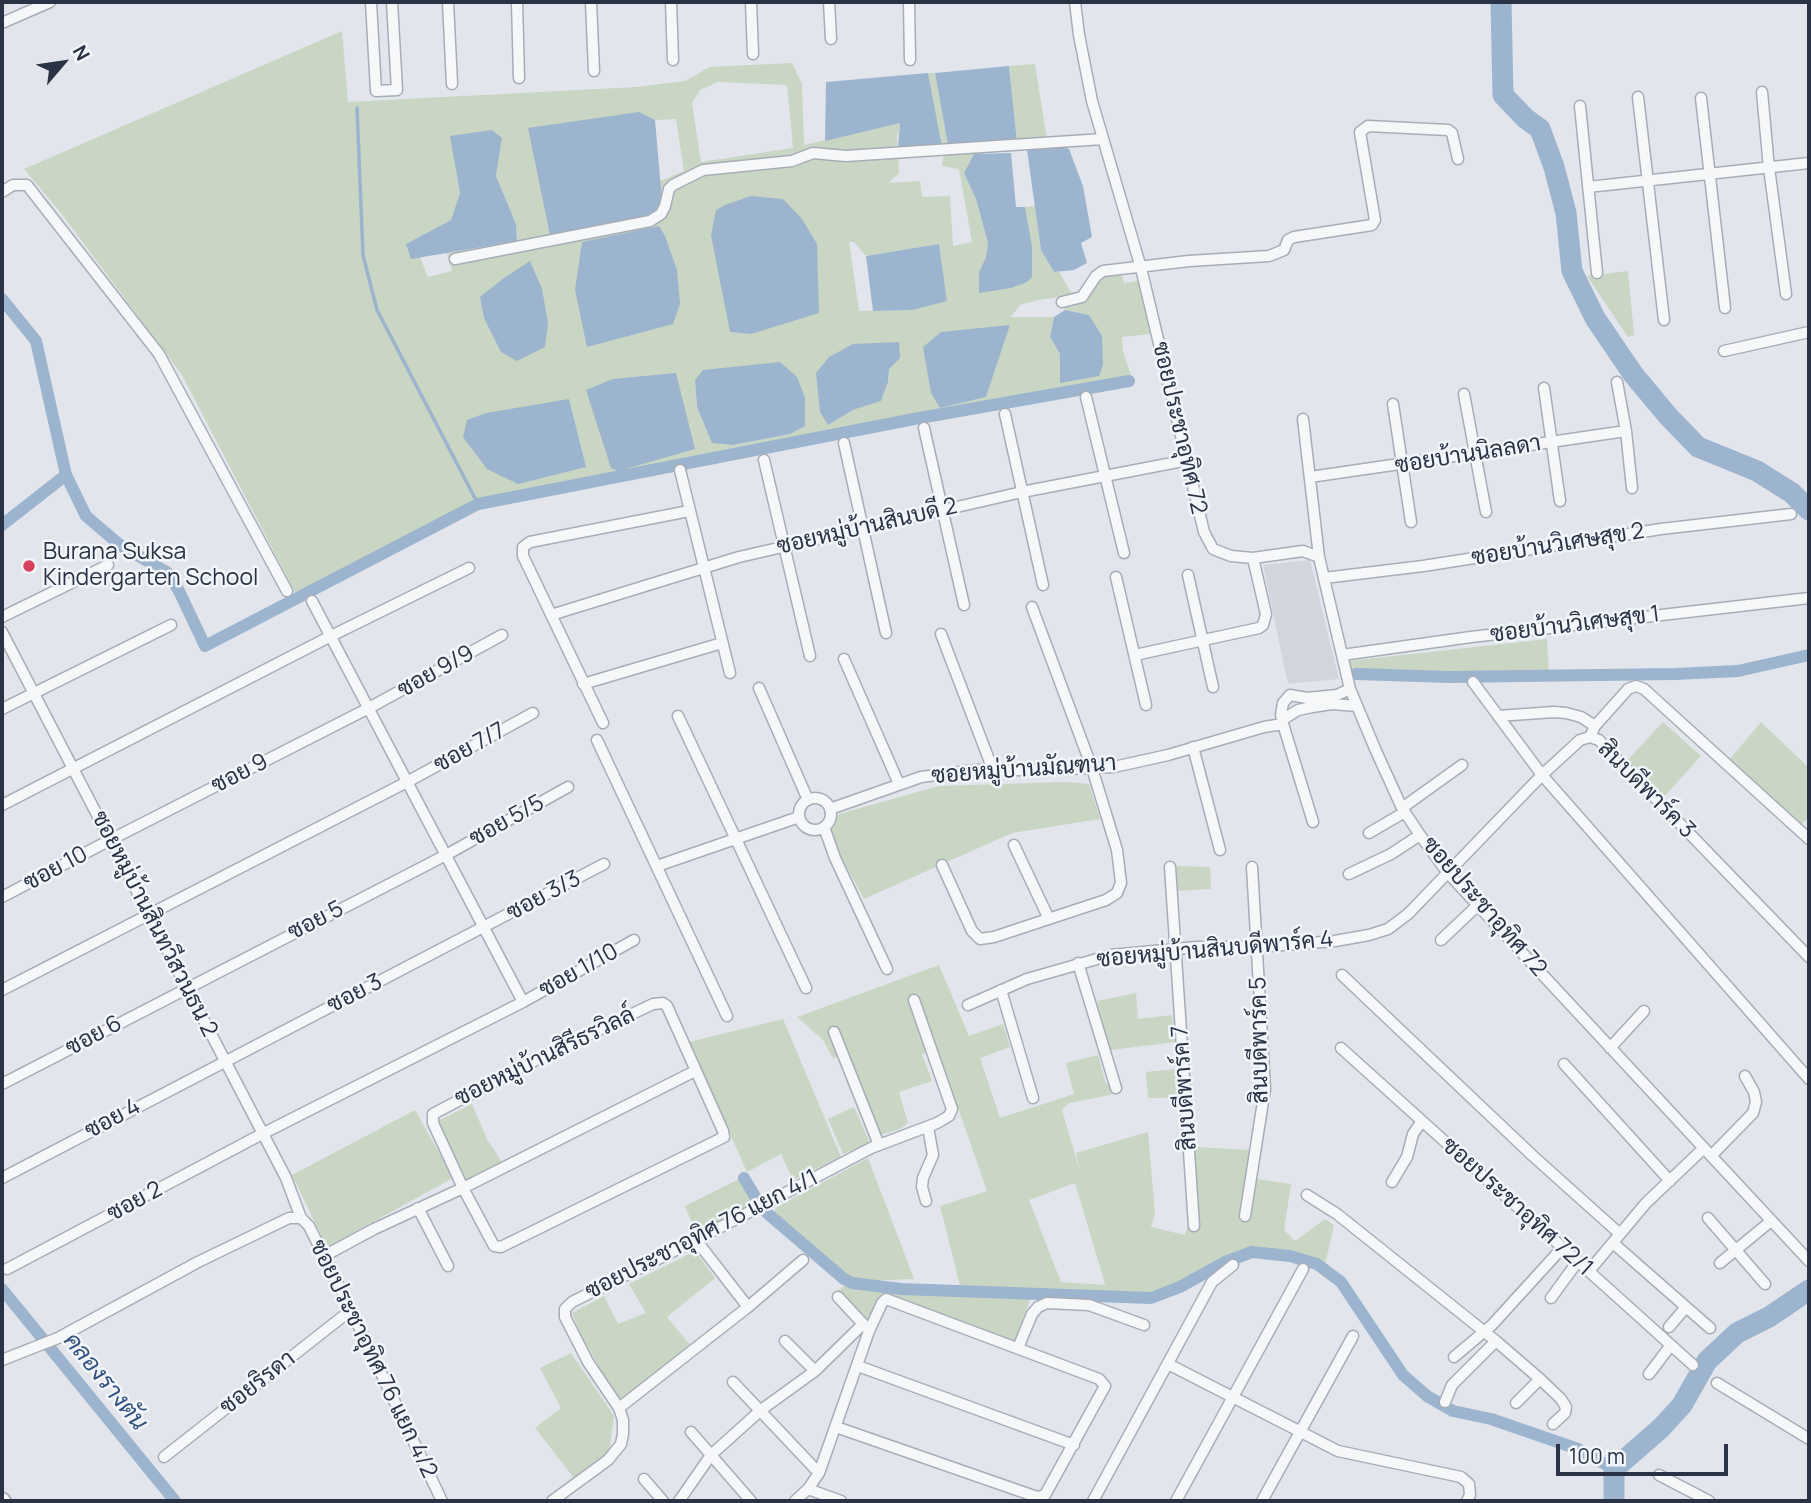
<!DOCTYPE html>
<html>
<head>
<meta charset="utf-8">
<style>
	body { margin:0 }
	#map { position:relative; width:1811px; height:1503px; overflow:hidden; background:#e2e6ec; font-family:Manrope,sans-serif }
	canvas { display:block }
	.frame { position:absolute; inset:0; border:4px solid #293345; pointer-events:none }
	.north { position:absolute; left:28px; top:28px; width:70px; height:70px; -webkit-text-stroke:5px #f2f5f9; paint-order:stroke; rotate:61deg; font-size:19px; font-weight:700; line-height:28px; text-align:center; color:#293345 }
	.north::after { content:''; display:block; margin:auto; width:24px; height:32px; background:#293345; clip-path:polygon(50% 0,100% 100%,50% 72%,0 100%) }
	.scale { position:absolute; left:1556px; top:1444px; width:172px; height:32px; box-sizing:border-box; border:4px solid #293345; border-top:0; padding-left:9px; font-size:21px; line-height:24px; white-space:nowrap; color:#293345; -webkit-text-stroke:5px #f2f5f9; paint-order:stroke }
</style>
</head>
<body>
<div id="map">
<canvas width="1811" height="1503"></canvas>
<div class="frame"></div>
<div class="north">N</div>
<div class="scale">100 m</div>
</div>
<script>
const c = document.querySelector('canvas').getContext('2d');
c.lineJoin = 'round';
function paint(path, color) { c.fillStyle = color; c.fill(path, 'evenodd'); }
const shape = rows => new Path2D(rows.map(r => 'M' + r).join(''));
function stroke(path, color, width, dash) { c.strokeStyle = color; c.lineWidth = width; c.lineCap = dash ? 'butt' : 'round'; c.setLineDash(dash || []); c.stroke(path); }
function drawText(font, color, halo, rows, align = 'center') {
  c.font = font + ' Manrope,Sarabun,sans-serif'; c.lineWidth = 5; c.setLineDash([]); c.textBaseline = 'middle'; c.strokeStyle = halo; c.fillStyle = color; for (const [text, x, y, turn = 0] of rows) {
    c.save(); c.translate(x, y); c.rotate((+turn || 0) * Math.PI / 180); c.textAlign = isNaN(turn) ? turn : align; if (halo) c.strokeText(text, 0, 0); c.fillText(text, 0, 0); c.restore();
  }
}
paint(shape([
	[1310,560,1339,679,1288,684,1263,565]
]), '#d0d5de');
paint(shape([
	[342,31,348,102,636,87,685,81,710,67,792,63,802,84,804,145,901,123,897,138,899,173,888,183,920,181,922,197,950,196,953,246,972,242,959,169,942,166,944,154,974,154,964,173,976,199,988,243,986,257,979,272,990,290,1011,288,1032,246,1025,207,1035,206,1041,250,1054,272,1059,272,1074,297,1119,265,1124,283,1139,281,1150,334,1122,337,1123,351,1133,382,839,438,473,511,469,503,296,594,182,375,61,213,24,169],
	[718,82,787,85,793,148,701,162,692,103,700,90],
	[638,112,655,120,676,119,684,171,660,181,662,200],
	[451,136,502,138,496,176,516,224,517,241,447,253,452,271,428,277,420,257,406,244,451,220,460,193],
	[849,242,854,242,866,256,939,244,947,301,913,310,859,311],
	[1059,297,1065,310,1089,315,1060,383,1060,354,1050,337,1054,317,1011,317,1020,305,1038,300],
	[1010,325,986,397,940,408],
	[889,369,888,382,881,401,853,410,828,425],
	[695,380,790,434,733,445,712,442,697,407],
	[1035,64,1047,140,1017,142,1009,66],
	[928,73,935,73,948,145,942,146],
	[1628,271,1634,335,1628,337,1587,276],
	[1547,639,1549,672,1353,676,1349,661],
	[1663,722,1701,756,1661,800,1625,763],
	[1761,722,1809,768,1809,816,1802,824,1729,760],
	[1066,782,1089,784,1100,819,1012,833,864,899,834,844,830,831,833,821,839,814,939,786],
	[1175,866,1210,867,1211,889,1177,891],
	[939,965,969,1036,1003,1024,1010,1047,980,1058,1000,1118,1074,1094,1066,1063,1098,1055,1106,1084,1119,1080,1120,1093,1069,1103,1062,1110,1082,1178,1076,1153,1148,1132,1155,1213,1151,1227,1185,1235,1190,1216,1197,1217,1195,1147,1251,1150,1240,1221,1248,1222,1257,1179,1291,1184,1284,1230,1295,1241,1325,1219,1334,1225,1325,1265,1305,1256,1277,1250,1251,1249,1224,1259,1152,1295,1033,1293,960,1286,940,1206,987,1191,938,1050,922,1054,932,1081,899,1092,908,1123,900,1129,880,1135,850,1056,833,1058,823,1040,797,1017],
	[1075,1183,1105,1284,1104,1285,1061,1282,1029,1200],
	[1136,993,1138,1019,1172,1015,1176,1042,1110,1050,1097,1001],
	[783,1019,841,1157,793,1180,781,1154,747,1172,689,1042],
	[1176,1069,1178,1098,1148,1098,1146,1072],
	[472,1104,487,1139,503,1164,466,1182,438,1121],
	[854,1107,870,1143,843,1154,828,1119],
	[415,1110,453,1178,327,1247,292,1175],
	[868,1158,914,1279,857,1281,845,1275,773,1214,777,1207],
	[741,1178,755,1204,697,1235,685,1206],
	[695,1251,715,1278,667,1317,691,1346,625,1401,619,1401,581,1335,572,1313,604,1296,618,1324,646,1313,629,1284],
	[844,1286,878,1291,1031,1297,1014,1344,884,1296,868,1321,837,1291],
	[571,1353,614,1416,609,1452,574,1478,535,1428,561,1408,540,1368]
]), '#c8d6c3');
paint(shape([
	[1009,66,1017,142,948,145,935,73],
	[928,73,942,146,898,148,900,123,825,141,826,82],
	[639,112,655,120,662,200,658,209,649,217,550,235,528,128],
	[492,130,502,138,496,176,516,224,517,241,411,259,406,244,451,220,460,193,450,136],
	[1059,146,1069,149,1083,186,1092,237,1081,243,1087,263,1074,270,1054,272,1041,250,1027,150],
	[1011,153,1016,207,1025,207,1032,246,1032,277,1027,282,1011,288,979,293,979,272,986,257,988,243,976,199,964,173,974,154],
	[751,196,783,199,802,219,817,244,819,313,751,334,730,332,711,235,716,210,725,205],
	[659,226,665,236,677,270,680,304,673,324,587,347,575,290,582,242],
	[939,244,947,301,913,310,873,311,866,256],
	[530,261,542,289,548,323,545,347,517,361,501,352,484,318,480,297,504,278],
	[1065,310,1089,315,1102,336,1103,365,1099,376,1060,383,1060,354,1050,337,1054,317],
	[1010,325,986,397,940,408,931,393,923,347,941,332],
	[899,342,900,358,889,369,888,382,881,401,853,410,828,425,820,412,816,373,829,357,853,344],
	[780,362,797,377,805,398,805,426,790,434,733,445,712,443,697,407,695,380,703,370],
	[676,373,695,449,618,471,611,468,586,390,613,379],
	[569,399,586,467,518,484,487,469,463,437,467,420,486,413]
]), '#9cb4cd');
stroke(shape([
	[357,108,363,255,377,310,478,504]
]), '#9cb4cd', 3.5);
stroke(shape([
	[2,299,36,341,66,475,86,516,120,545,168,573,179,591,205,646,478,504,914,419,1129,381],
	[2,525,66,475],
	[1356,674,1449,677,1675,674,1738,671,1809,655],
	[744,1178,756,1198],
	[767,1213,844,1279,852,1283,901,1289,1151,1298,1180,1287,1225,1262,1252,1252,1290,1256,1317,1264,1341,1282,1403,1375,1427,1396,1453,1411,1491,1419,1578,1449,1614,1469],
	[2,1289,175,1501]
]), '#9cb4cd', 12);
stroke(shape([
	[1501,2,1503,95,1525,118,1540,129,1554,167,1566,213,1572,271,1595,318,1633,374,1668,416,1698,447,1757,471,1792,493,1809,510],
	[1614,1501,1614,1469,1661,1428,1682,1405,1707,1361,1737,1333,1769,1317,1809,1290]
]), '#9cb4cd', 21);
const minor = shape([
	[371,2,376,91,397,90,392,2],
	[448,2,452,84],
	[517,2,519,78],
	[591,2,594,71],
	[671,2,673,60],
	[751,2,753,54],
	[829,2,831,39],
	[909,2,910,60],
	[1075,2,1079,35,1092,101,1141,268,1204,532,1213,549,1231,556,1253,558,1303,551,1319,557,1350,689,1376,751,1402,808,1420,835,1447,872,1809,1261],
	[2,23,50,2],
	[1762,92,1769,168,1786,294],
	[1638,97,1664,320],
	[1701,98,1725,308],
	[1580,106,1597,273],
	[1588,187,1809,163],
	[2,192,13,185,27,185,159,354,287,591],
	[455,259,650,221,661,214,665,206,669,189,673,185,703,170,792,161,813,153,846,156,1103,139],
	[1062,302,1082,297,1096,276,1103,271,1189,261,1269,256,1284,250,1288,240,1294,237,1372,225,1375,220,1360,132,1368,126,1448,130,1452,133,1458,159],
	[1724,351,1809,332],
	[1617,382,1626,431,1632,488],
	[1544,388,1560,501],
	[1464,394,1486,512],
	[1086,397,1124,553],
	[1393,404,1411,522],
	[1005,414,1043,585],
	[1303,419,1319,557],
	[924,428,964,605],
	[844,443,886,633],
	[764,460,810,656],
	[680,470,730,673],
	[1310,477,1626,431],
	[1188,575,1213,687],
	[1116,577,1146,705],
	[1324,578,1423,566,1661,529,1791,514],
	[312,601,523,1002],
	[551,615,739,557,1022,492,1188,460],
	[2,617,108,565],
	[2,632,286,1178,301,1218],
	[941,634,993,770],
	[1135,655,1259,628,1263,625,1266,614,1253,558],
	[1342,655,1471,637,1809,598],
	[844,659,899,784],
	[1473,682,1542,775,1809,1079],
	[583,684,722,643],
	[759,688,808,800],
	[2,709,171,625],
	[678,716,806,988],
	[1498,716,1554,712,1566,713,1581,717,1595,726],
	[1282,720,1298,710,1312,707,1332,704,1357,706],
	[603,723,523,556,523,547,530,542,689,511],
	[1283,724,1281,715,1283,703,1290,695,1307,698,1337,695,1350,689],
	[1590,737,1595,726,1628,689,1636,686,1644,689,1809,839],
	[597,740,727,1016],
	[1193,747,1220,850],
	'799 814a16 16 0 1 1 32 0a16 16 0 1 1-32 0Z',
	[2,805,331,636,469,568],
	[1402,808,1462,765],
	[830,809,921,777,975,770,1040,770,1114,767,1168,755,1264,727,1283,724,1313,822],
	[824,827,835,858,887,969],
	[1369,833,1405,812],
	[1014,845,1049,919],
	[942,865,972,931,980,939,994,937,1106,900,1117,893,1121,883,1117,850,1092,768,1032,607],
	[657,866,799,817],
	[1170,867,1194,1226],
	[1349,874,1391,854,1420,835],
	[2,897,110,840,369,708,502,635],
	[1441,940,1478,905],
	[1078,963,1116,1088],
	[1342,975,1533,1156,1620,1234],
	[2,990,407,782,533,713],
	[1001,990,1033,1098],
	[663,1003,667,1006,723,1131,724,1137,501,1247,494,1246,463,1188,433,1123,433,1114,534,1061,653,1004,663,1003],
	[968,1005,1027,979,1111,955,1197,947,1258,947,1335,941,1369,935,1388,929,1408,914,1542,775,1580,740,1590,737,1599,740,1809,957],
	[834,1032,879,1145],
	[1341,1048,1693,1365],
	[1610,1048,1644,1011],
	[1564,1064,1670,1181],
	[2,1084,446,855,568,787],
	[1711,1156,1753,1113,1756,1102,1754,1092,1745,1076],
	[2,1178,604,864],
	[1392,1182,1407,1157,1413,1134,1422,1121],
	[1307,1195,1337,1214,1496,1341,1540,1379,1561,1399,1566,1407,1565,1413,1553,1424],
	[926,1201,922,1187,923,1178,933,1155,928,1127],
	[418,1208,448,1266],
	[1245,1216,1265,1089,1252,867],
	[301,1218,309,1226,351,1310,442,1501],
	[1708,1218,1765,1284],
	[696,1240,748,1307],
	[1613,1243,1710,1328],
	[324,1256,374,1229,463,1188,695,1071],
	[1720,1263,1771,1221],
	[7,1269,262,1134,523,1002,634,940],
	[1589,1271,1646,1203,1704,1148],
	[838,1297,866,1327],
	[1551,1298,1578,1261],
	[1669,1327,1686,1307],
	[785,1341,815,1371],
	[1018,1348,1032,1314,1038,1307,1047,1303,1089,1305,1144,1325],
	[1454,1357,1492,1325,1563,1247],
	[2,1360,58,1338,198,1262,289,1218,301,1218],
	[1168,1364,1338,1451,1461,1477,1469,1484,1470,1495,1467,1501],
	[858,1366,1074,1445],
	[1649,1374,1671,1345],
	[733,1382,819,1473],
	[1717,1383,1809,1439],
	[1445,1402,1452,1385,1496,1341],
	[1516,1403,1540,1379],
	[619,1408,748,1307,803,1260],
	[691,1432,751,1501],
	[164,1457,351,1310],
	[1659,1475,1709,1501],
	[644,1479,663,1501],
	[808,1489,841,1501],
	[552,1501,608,1460,621,1444,623,1434,623,1420,619,1408,588,1362,565,1317,565,1309,572,1302,696,1240,871,1148,937,1123,949,1116,952,1109,914,1000],
	[679,1501,711,1455,761,1410,815,1371,863,1324],
	[795,1501,808,1489,819,1473,869,1331,882,1303,886,1299,1099,1379,1105,1386,1045,1495,1037,1497,836,1427],
	[1093,1501,1212,1282,1233,1265],
	[1176,1501,1303,1269],
	[1262,1501,1353,1336]
]);
const secondary = shape([
	[2,1500,3,1501]
]);
stroke(minor, '#a7adb7', 13);
stroke(secondary, '#a7adb7', 18);
stroke(minor, '#f6f7f9', 10);
stroke(secondary, '#fff', 14);
for (const [x, y, r, color] of [
	[29,566,7,"#d74159"]
]) { const dot = new Path2D(); dot.arc(x, y, r, 0, 2 * Math.PI); c.fillStyle = color; c.fill(dot); stroke(dot, '#f2f5f9', 2.5); }
drawText('23px', '#293345', '#f2f5f9', [
	["ซอยประชาอุทิศ 72",1179,428,77],
	["ซอยบ้านนิลลดา",1468,455,-9],
	["ซอยหมู่บ้านสินบดี 2",867,527,-13],
	["ซอยบ้านวิเศษสุข 2",1558,545,-9],
	["ซอยบ้านวิเศษสุข 1",1575,625,-7],
	["ซอย 9/9",436,672,-29],
	["ซอย 7/7",470,748,-29],
	["ซอยหมู่บ้านมัณฑนา",1024,770,-4],
	["ซอย 9",240,774,-27],
	["สินบดีพาร์ค 3",1646,790,45],
	["ซอย 5/5",507,821,-29],
	["ซอย 10",56,869,-28],
	["ซอย 3/3",544,896,-28],
	["ซอยประชาอุทิศ 72",1484,907,49],
	["ซอย 5",316,921,-27],
	["ซอยหมู่บ้านสินทวีสวนธน 2",154,924,63],
	["ซอยหมู่บ้านสินบดีพาร์ค 4",1215,950,-5],
	["ซอย 1/10",579,971,-29],
	["ซอย 3",355,994,-27],
	["ซอย 6",94,1036,-28],
	["สินบดีพาร์ค 5",1260,1040,-91],
	["ซอยหมู่บ้านสิรีธรวิลล์",545,1057,-26],
	["สินบดีพาร์ค 7",1185,1088,-94],
	["ซอย 4",113,1119,-28],
	["ซอย 2",135,1202,-28],
	["ซอยประชาอุทิศ 72/1",1517,1207,42],
	["ซอยประชาอุทิศ 76 แยก 4/1",702,1235,-27],
	["ซอยประชาอุทิศ 76 แยก 4/2",373,1359,64],
	["ซอยริรดา",258,1383,-38]
]);
drawText('23px', '#293345', '#f2f5f9', [
	["Burana Suksa",43,553],
	["Kindergarten School",43,579]
], 'left');
drawText('italic 24px', '#30527c', '#f2f5f9', [
	["คลองรางตัน",105,1382,51]
]);
</script>
</body>
</html>
